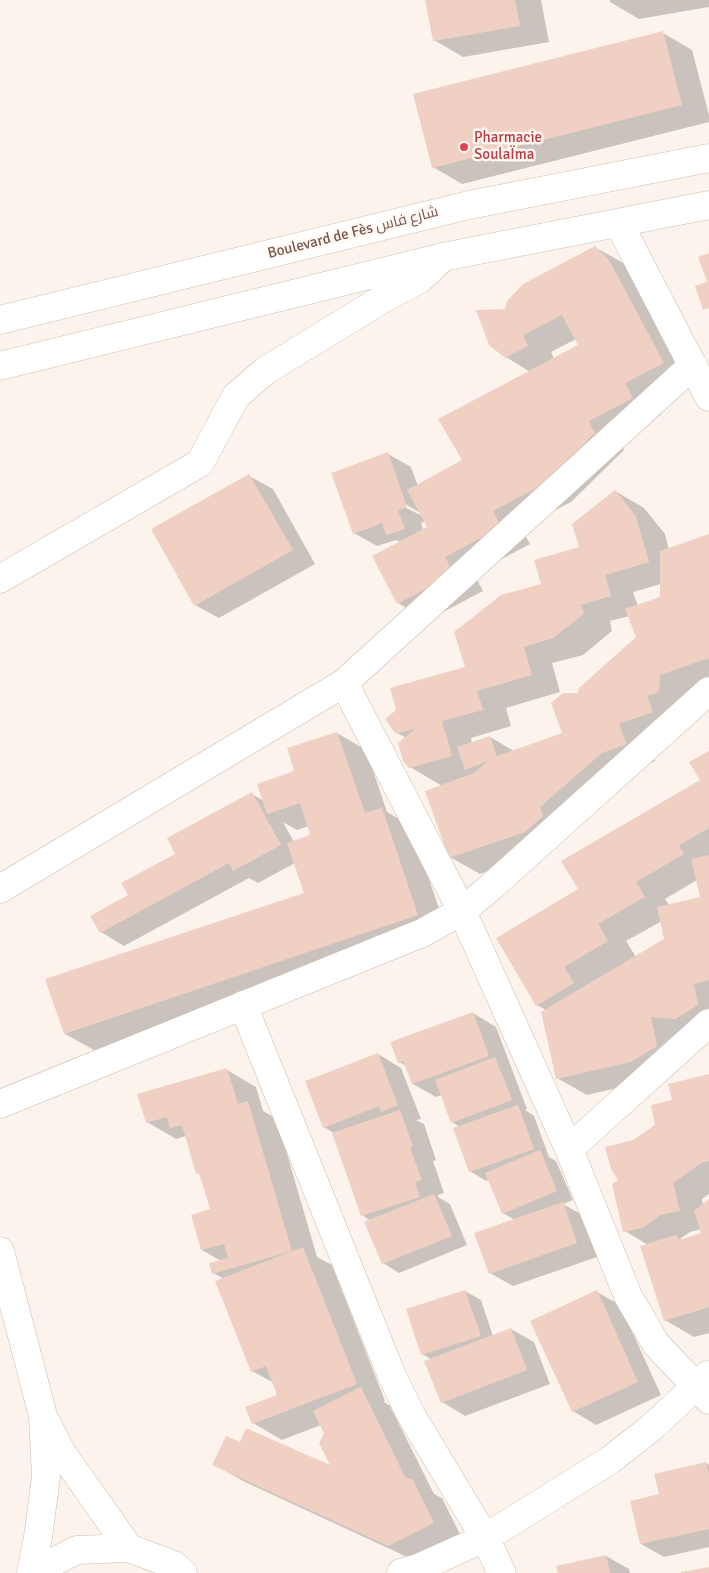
<!DOCTYPE html>
<html>
<head>
<meta charset="utf-8">
<style>
	body { margin:0 }
	canvas { display:block; background:#fcf4ec }
</style>
</head>
<body>
<canvas width="709" height="1573"></canvas>
<script>
const c = document.querySelector('canvas').getContext('2d');
c.lineJoin = 'round';
function paint(path, color) { c.fillStyle = color; c.fill(path, 'evenodd'); }
const shape = rows => new Path2D(rows.map(r => 'M' + r).join(''));
function stroke(path, color, width, dash) { c.strokeStyle = color; c.lineWidth = width; c.lineCap = dash ? 'butt' : 'round'; c.setLineDash(dash || []); c.stroke(path); }
function drawText(font, color, halo, rows, align = 'center') {
  c.font = font + ' Signika,Cairo,sans-serif'; c.lineWidth = 5; c.setLineDash([]); c.textBaseline = 'middle'; c.strokeStyle = halo; c.fillStyle = color; for (const [text, x, y, turn = 0] of rows) {
    c.save(); c.translate(x, y); c.rotate((+turn || 0) * Math.PI / 180); c.textAlign = isNaN(turn) ? turn : align; if (halo) c.strokeText(text, 0, 0); c.fillText(text, 0, 0); c.restore();
  }
}
paint(shape([
	[427,0,541,0,549,42,463,57,434,40],
	[610,0,709,0,709,7,639,19,610,2],
	[663,33,692,50,709,115,709,122,462,184,433,167],
	[595,247,625,264,692,379,653,400,661,415,617,438,624,450,571,502,521,528,530,544,474,574,483,591,428,620,398,603,401,542,396,540,377,546,354,533,388,454,411,467,418,486,464,460,530,372,506,357,506,310],
	[576,339,580,345,554,359,551,352],
	[402,502,422,514,422,516,401,505],
	[426,521,429,527,423,530,421,523],
	[249,476,273,489,315,564,219,618,195,605],
	[615,491,644,508,665,534,669,550,709,536,709,684,648,741,655,761,631,769,555,848,480,874,450,857,442,786,410,767,406,738,397,733,466,668,542,585,580,548],
	[661,584,661,598,638,606,633,592],
	[629,616,637,638,580,694,564,734,514,751,490,737,472,743,471,738,511,726,506,708,560,692,552,663,583,655,612,631,610,621],
	[337,733,366,750,387,812,411,826,447,932,94,1050,65,1034,305,893,295,863,258,883,249,878,124,946,101,932,129,895,177,854,252,794,264,801],
	[283,822,297,830,309,826,312,836,294,842],
	[709,752,709,1033,679,1033,686,1063,660,1078,587,1095,557,1078,546,1010,537,1005,580,890,702,780],
	[697,880,701,898,669,905,665,899],
	[662,921,666,939,636,957,626,941],
	[473,1013,496,1027,527,1109,525,1110,534,1116,549,1157,556,1161,573,1200,563,1204,586,1217,600,1256,513,1286,490,1273,515,1220,503,1213,489,1180,486,1181,470,1171,460,1127,452,1122,442,1095,436,1097,413,1084,406,1066,399,1062],
	[378,1054,401,1068,421,1119,416,1120,424,1124,436,1160,433,1161,444,1193,438,1195,438,1197,450,1204,467,1245,399,1273,383,1263,371,1221,362,1215,335,1134,324,1127],
	[227,1070,256,1087,263,1111,277,1119,317,1257,332,1265,385,1401,383,1401,390,1406,434,1494,442,1498,463,1540,418,1562,243,1481,213,1464,240,1444,333,1467,325,1433,321,1425,282,1440,253,1423,279,1396,274,1383,252,1371,224,1279,213,1273,221,1261,202,1250,212,1210,202,1175,197,1173,186,1136,176,1139,147,1122],
	[709,1075,709,1194,702,1199,703,1205,709,1200,709,1333,694,1337,665,1320,648,1245,625,1231,620,1181,633,1142,657,1125,673,1101],
	[701,1229,703,1234,683,1240,680,1239,690,1232],
	[465,1291,481,1300,493,1336,511,1329,534,1342,550,1384,465,1416,442,1402,431,1359,422,1354],
	[597,1292,620,1305,661,1395,596,1425,573,1411],
	[706,1463,709,1465,709,1547,664,1557,641,1544,660,1495],
	[606,1556,629,1569,630,1573,559,1573]
]), '#0003');
paint(shape([
	[425,0,515,0,520,26,433,41],
	[663,31,682,105,432,168,413,94],
	[595,246,609,260,664,363,625,383,633,398,589,421,595,433,542,485,493,511,501,527,445,557,454,574,397,604,372,556,427,527,407,490,462,460,438,419,578,345,562,315,523,335,528,346,505,358,489,345,476,310,505,309,507,301,523,284],
	[709,253,709,308,703,310,695,286,707,282,698,257],
	[388,452,407,507,398,510,405,529,386,535,382,523,353,534,331,473],
	[249,474,293,550,194,606,151,529],
	[615,490,636,516,649,562,605,575,611,596,581,605,584,614,553,638,524,647,532,675,477,691,483,710,442,721,452,756,409,768,403,761,398,743,416,728,396,734,385,719,396,710,390,688,465,667,454,632,501,595,541,584,534,560,579,547,572,524],
	[709,534,709,658,660,675,659,692,647,696,653,712,619,724,627,744,602,753,540,807,543,816,525,832,449,858,425,791,474,773,488,761,465,770,457,747,490,736,497,756,562,733,551,703,563,693,578,693,579,688,636,637,625,609,660,597,660,551],
	[337,732,365,813,382,808,418,915,64,1034,45,979,304,893,287,843,310,835,300,803,267,814,257,784,294,771,287,748],
	[709,751,709,828,679,845,684,854,636,882,645,897,598,924,608,941,564,967,574,983,536,1006,496,938,578,889,561,861,700,780,689,762],
	[252,792,281,845,233,871,229,863,100,933,90,916,128,895,121,883,175,854,167,838],
	[709,855,709,980,694,984,698,1005,675,1019,651,1017,657,1046,631,1062,556,1079,541,1012,664,939,657,907,700,897,691,859],
	[473,1012,489,1056,412,1084,403,1061,398,1063,390,1042],
	[378,1053,398,1105,381,1112,379,1106,323,1128,305,1081],
	[495,1057,512,1100,451,1123,435,1080],
	[227,1068,238,1104,248,1101,292,1251,212,1274,209,1263,228,1258,224,1244,201,1250,191,1215,210,1209,199,1173,196,1174,182,1125,170,1128,167,1117,146,1123,137,1094],
	[709,1074,709,1161,701,1163,673,1183,680,1211,660,1215,643,1228,623,1232,612,1184,618,1180,611,1169,605,1147,633,1140,655,1125,651,1105,672,1100,668,1084],
	[518,1105,534,1149,469,1172,453,1128],
	[400,1110,413,1147,410,1147,422,1180,415,1182,420,1197,361,1216,332,1133],
	[540,1150,557,1191,502,1214,485,1173],
	[434,1194,452,1236,382,1264,364,1222],
	[709,1199,709,1307,664,1321,640,1246,676,1235,680,1240,701,1233,694,1211],
	[563,1202,577,1243,489,1274,474,1233],
	[303,1247,357,1384,252,1424,245,1407,277,1395,266,1366,251,1372,215,1281],
	[465,1290,481,1336,421,1355,406,1309],
	[597,1290,638,1382,572,1412,530,1321],
	[511,1328,527,1370,441,1403,424,1361],
	[361,1387,405,1477,413,1480,434,1523,388,1546,212,1465,226,1436,240,1442,246,1428,330,1465,319,1443,324,1433,313,1411],
	[706,1462,709,1474,709,1529,640,1544,630,1501,659,1494,654,1474],
	[606,1555,610,1573,558,1573,556,1566],
	[709,1567,709,1573,681,1573,681,1572]
]), '#f1d0c4');
const street = shape([
	[619,224,709,397],
	[0,579,200,463,236,396,265,371,384,298,420,279,443,257],
	[344,683,462,911,569,1149,628,1296,656,1344,709,1400],
	[0,889,344,683,693,365],
	[243,1005,392,1376,411,1415,485,1538,502,1573],
	[0,1104,422,933,462,911,491,887,709,691],
	[569,1149,709,1023],
	[0,1251,43,1416,46,1477,38,1537,31,1573],
	[47,1424,62,1453,129,1548],
	[31,1573,77,1550,129,1548,174,1565,183,1573],
	[401,1573,418,1568,485,1538,610,1460,651,1428,708,1375]
]);
const secondary = shape([
	[0,320,469,205,709,158],
	[0,366,443,257,709,205]
]);
stroke(street, '#cfbab0', 29);
stroke(secondary, '#d5bcb1', 29);
stroke(street, '#fff', 28);
stroke(secondary, '#fff', 28);
for (const [x, y, r, color] of [
	[464,147,5,"#e0444e"]
]) { const dot = new Path2D(); dot.arc(x, y, r, 0, 2 * Math.PI); c.fillStyle = color; c.fill(dot); stroke(dot, '#fff8f3', 2); }
drawText('15px', '#be3a42', '#fff8f3', [
	["Pharmacie",474,138],
	["SoulaÏma",474,155]
], 'left');
drawText('15px', '#78574e', '#fff8f3', [
	["Boulevard de Fès شارع فاس",353,233,-14]
]);
</script>
</body>
</html>
